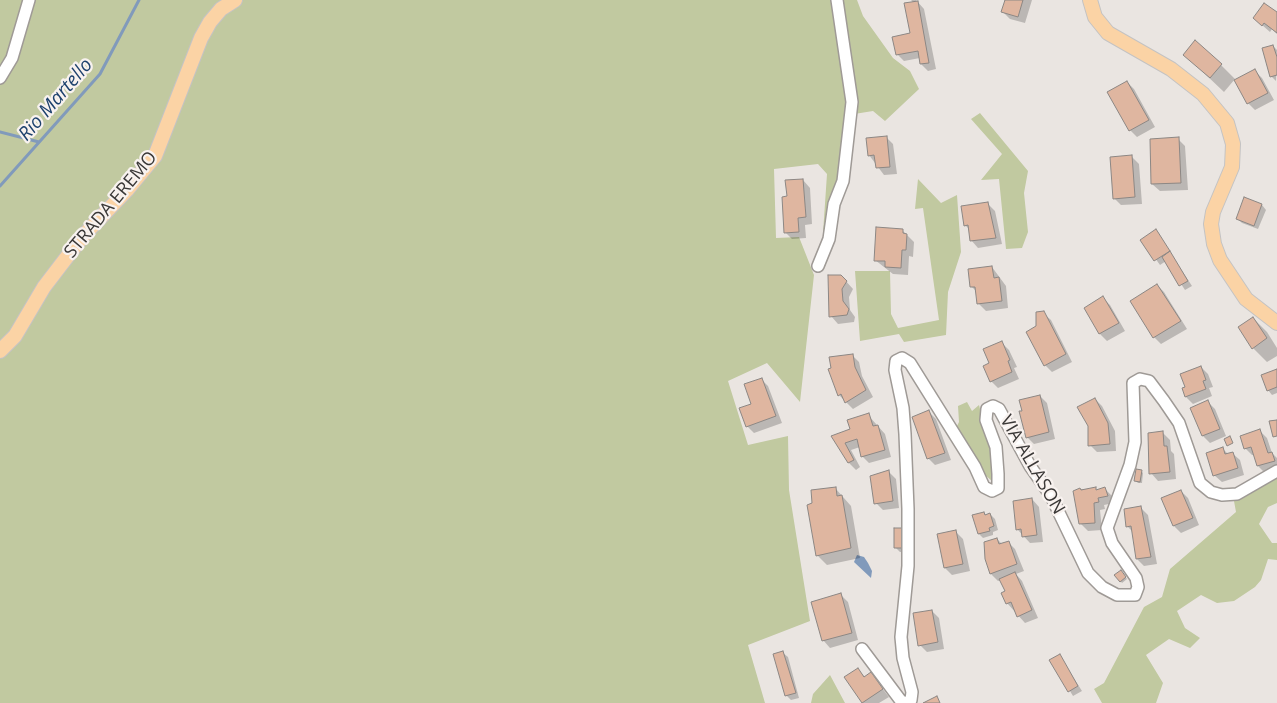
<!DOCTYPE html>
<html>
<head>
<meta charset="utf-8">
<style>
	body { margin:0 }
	canvas { display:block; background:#eae5e1 }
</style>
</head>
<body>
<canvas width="1277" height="703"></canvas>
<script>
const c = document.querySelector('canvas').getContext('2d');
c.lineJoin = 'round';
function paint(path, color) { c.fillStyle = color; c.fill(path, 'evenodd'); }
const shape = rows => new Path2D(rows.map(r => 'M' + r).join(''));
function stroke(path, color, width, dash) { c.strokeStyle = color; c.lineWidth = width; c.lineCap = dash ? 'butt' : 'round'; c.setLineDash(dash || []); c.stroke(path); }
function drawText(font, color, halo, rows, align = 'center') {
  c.font = font + ' "Open Sans",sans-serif'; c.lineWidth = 4.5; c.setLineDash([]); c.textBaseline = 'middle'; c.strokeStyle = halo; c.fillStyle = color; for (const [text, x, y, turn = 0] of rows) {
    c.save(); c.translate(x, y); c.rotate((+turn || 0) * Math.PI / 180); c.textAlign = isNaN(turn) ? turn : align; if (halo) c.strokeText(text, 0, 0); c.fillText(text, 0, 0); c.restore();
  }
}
paint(shape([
	[0,0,857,0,863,16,893,58,910,71,919,89,885,121,873,111,848,115,839,182,827,234,823,233,827,174,818,164,774,169,776,238,799,237,814,275,800,402,767,363,728,381,748,445,788,436,789,490,810,621,748,645,765,703,0,703],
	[980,113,1028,171,1024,193,1028,232,1022,248,1006,249,999,179,981,180,1002,154,971,119],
	[918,179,941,203,957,195,961,252,948,292,946,335,904,342,899,334,860,341,855,271,890,271,891,314,898,328,939,320,923,208,915,209],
	[967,402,972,411,979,405,994,466,993,482,983,473,956,428,959,422,958,406],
	[1277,478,1277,503,1268,507,1259,524,1272,543,1277,543,1277,560,1268,559,1261,580,1255,587,1234,601,1217,603,1201,595,1177,611,1185,628,1200,638,1190,648,1169,639,1146,655,1163,683,1156,703,1102,703,1094,689,1104,683,1144,607,1162,597,1170,569,1236,512,1234,501],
	[830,675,845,703,811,703,813,694]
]), '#c1c9a0');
paint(shape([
	[857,555,864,557,868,563,872,571,871,578,854,562]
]), '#819abb');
paint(shape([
	[911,0,918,0,916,0,924,9,936,69,928,71,921,64,920,58,904,61,897,54,911,34,914,3],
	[1004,0,1032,0,1025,23,1010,19,1003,12,1006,1],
	[1277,14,1277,34,1272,29,1270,32,1254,18],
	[1273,46,1277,50,1276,81,1271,76],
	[1185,55,1221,65,1235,79,1224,92],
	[1255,71,1262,78,1274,100,1255,110,1248,103],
	[1127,82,1134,89,1155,127,1137,137,1130,130],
	[886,137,893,144,897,174,884,175,869,155],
	[1178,139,1185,146,1188,190,1160,191,1152,184],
	[1131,156,1139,164,1142,204,1121,205,1114,198],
	[803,180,810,188,812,224,805,225,806,238,792,239,785,232,788,197],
	[988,204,995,211,1002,244,978,248,971,240,970,230,965,225],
	[1262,205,1266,210,1258,229,1242,223,1237,218],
	[902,230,914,242,913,257,909,256,908,275,893,274,875,260],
	[1156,231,1192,286,1185,290,1166,261,1160,265,1142,240],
	[992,267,1006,286,1008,308,986,311,978,303,977,292,972,287],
	[844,279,853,289,849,297,850,310,855,317,854,322,838,324,831,316],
	[1157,285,1164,292,1187,329,1161,344,1154,337,1132,301],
	[1103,298,1110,305,1125,331,1107,341,1100,334,1086,308],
	[1043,313,1051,320,1072,362,1052,372,1045,365,1038,327],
	[1253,318,1267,332,1277,348,1277,356,1267,362,1253,348],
	[1002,343,1009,350,1017,367,1014,368,1019,379,998,388,991,381,991,363],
	[852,355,859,362,862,376,873,397,853,409,839,395],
	[1201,367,1208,374,1213,387,1209,388,1212,396,1193,404,1186,397,1183,389],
	[1277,371,1277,393,1272,395,1268,390],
	[761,379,768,386,782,423,754,433,747,426],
	[1040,396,1047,403,1055,439,1034,444,1027,437],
	[1095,399,1102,406,1115,431,1116,451,1097,452,1090,445],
	[1208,402,1215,409,1226,436,1210,443,1203,436,1192,409],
	[929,412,936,419,951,460,935,465,928,458],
	[868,415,885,434,891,457,869,463,862,456,860,447,851,450,860,467,856,470,848,462,833,437,851,429],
	[1260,431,1267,438,1272,453,1277,458,1277,469,1265,473,1258,466,1254,455,1252,455,1245,448],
	[1163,433,1170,440,1171,451,1174,454,1176,479,1158,481,1151,473],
	[1222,448,1228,454,1232,453,1240,460,1244,475,1222,482,1214,475],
	[1141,471,1143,473,1142,483,1138,483,1136,481],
	[889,472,896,479,899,508,883,510,876,503],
	[836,489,851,506,860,558,827,565,818,556,808,506],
	[1080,489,1095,489,1098,491,1105,489,1112,496,1114,503,1104,505,1105,509,1100,510,1102,530,1088,531,1080,523],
	[1181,491,1188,498,1199,525,1181,533,1174,526],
	[1032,499,1039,507,1043,542,1030,543,1017,529],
	[1141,508,1148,515,1157,564,1144,566,1137,559,1133,532,1127,526],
	[984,513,986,515,990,514,995,519,998,530,993,532,993,535,983,538,979,534],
	[902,529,906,534,907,552,900,552,895,547],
	[956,532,963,539,970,571,952,575,945,568,938,535],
	[997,539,1002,544,1008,542,1015,549,1024,571,1016,574,1022,581,1038,618,1025,623,1007,603,1007,592,1001,580,998,581,991,574,986,559],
	[1121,571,1127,579,1122,583,1116,575],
	[841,595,848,602,858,640,830,648,823,640],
	[932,611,939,618,944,649,927,652,920,645],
	[783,653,788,657,799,698,791,700,786,695],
	[1059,655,1082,691,1073,696,1051,660],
	[858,670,866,678,871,674,889,697,879,703,863,703,846,678]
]), '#0003');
stroke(shape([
	[0,132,39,142],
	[0,186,100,74,139,0]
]), '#819abb', 3);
const building = shape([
	[1005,0,1023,0,1018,17,1001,12,1005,0],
	[918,1,929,63,920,64,918,51,896,55,892,37,910,33,904,3,918,1],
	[1264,3,1277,12,1277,33,1264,23,1262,26,1253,18,1264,3],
	[1195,40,1222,64,1210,78,1183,55,1195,40],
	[1273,45,1277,57,1277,75,1270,77,1262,48,1273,45],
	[1255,69,1268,93,1247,104,1234,80,1255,69],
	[1127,81,1149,120,1129,131,1107,92,1127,81],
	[887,136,890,167,876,168,874,155,868,156,866,138,887,136],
	[1179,137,1181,183,1151,184,1150,139,1179,137],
	[1132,155,1135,197,1113,199,1110,157,1132,155],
	[803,179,806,217,798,218,799,232,784,233,782,197,787,196,785,180,803,179],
	[1244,197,1262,204,1254,226,1236,219,1244,197],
	[988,202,996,238,970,241,968,225,964,226,961,206,988,202],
	[876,227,903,229,903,233,907,234,906,250,902,250,901,268,885,267,885,261,874,261,876,227],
	[1156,229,1170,251,1154,261,1140,240,1156,229],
	[1170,251,1188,281,1179,286,1162,257,1170,251],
	[992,266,994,278,999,277,1002,301,977,304,975,287,970,287,968,269,992,266],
	[828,275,841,275,847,281,842,289,843,301,849,309,847,315,829,317,828,275],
	[1157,284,1181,321,1153,338,1130,301,1157,284],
	[1103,296,1119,323,1099,334,1084,308,1103,296],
	[1044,311,1066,354,1044,366,1026,332,1036,326,1036,312,1044,311],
	[1253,317,1267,338,1252,349,1238,327,1253,317],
	[1002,341,1010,360,1008,361,1012,372,990,382,983,366,989,363,983,349,1002,341],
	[853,354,855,367,866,390,845,403,841,394,838,396,828,369,831,368,829,357,853,354],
	[1201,366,1206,380,1203,381,1206,389,1185,397,1182,388,1185,387,1180,374,1201,366],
	[1277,369,1277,387,1267,391,1261,375,1277,369],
	[762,378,776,416,746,427,739,408,751,404,744,384,762,378],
	[1040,395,1049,432,1026,438,1019,411,1022,411,1019,400,1040,395],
	[1095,398,1108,423,1110,444,1088,446,1088,426,1077,407,1095,398],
	[1208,400,1220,429,1202,436,1190,408,1208,400],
	[929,410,945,453,927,459,912,417,929,410],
	[869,413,873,426,878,425,885,450,861,457,857,439,845,443,854,460,848,463,831,436,850,429,847,420,869,413],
	[1277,420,1277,436,1273,437,1269,421,1277,420],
	[1260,429,1268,453,1272,452,1275,461,1257,466,1251,447,1244,449,1240,436,1260,429],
	[1163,431,1164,446,1167,446,1170,472,1149,474,1148,433,1163,431],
	[1230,436,1233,443,1227,446,1224,439,1230,436],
	[1223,447,1225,454,1233,452,1238,468,1213,476,1206,453,1223,447],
	[1136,469,1142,470,1140,482,1134,481,1136,469],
	[889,470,893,501,874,504,870,476,889,470],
	[836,487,837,496,842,495,851,548,816,556,807,505,812,503,811,490,836,487],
	[1096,487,1096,490,1105,487,1108,496,1098,498,1099,502,1094,503,1095,523,1079,524,1073,491,1080,488,1081,490,1096,487],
	[1181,490,1193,518,1173,526,1161,498,1181,490],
	[1032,498,1037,535,1022,537,1021,529,1016,530,1013,501,1032,498],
	[1141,506,1151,557,1136,559,1131,526,1126,527,1124,509,1141,506],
	[984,512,985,515,990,513,994,526,989,528,990,531,978,534,972,515,984,512],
	[894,528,902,528,903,548,894,548,894,528],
	[956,530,963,564,944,568,937,534,956,530],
	[997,538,999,544,1009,541,1017,564,990,574,985,559,984,542,997,538],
	[1121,570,1126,577,1120,582,1114,575,1121,570],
	[1015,572,1032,610,1017,617,1011,602,1006,604,1001,593,1005,591,999,579,1015,572],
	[841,593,852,633,822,641,811,602,841,593],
	[932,610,938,642,918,646,913,613,932,610],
	[783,651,796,693,785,696,773,654,783,651],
	[1060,654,1078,686,1068,692,1049,660,1060,654],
	[858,668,864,677,871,672,883,689,862,703,844,677,858,668],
	[937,696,940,703,923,703,937,696]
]);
paint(building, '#dfb6a0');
stroke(building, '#8c8784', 1);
const minor = shape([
	[0,78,12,58,29,0],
	[818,266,829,239,834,204,843,181,852,102,837,0],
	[862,649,901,701,907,703],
	[907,703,911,700,912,692,903,658,901,637,908,566,908,509,905,434,903,408,895,370,896,361,902,358,910,363,975,467,984,487,992,491,998,488,998,474,996,447,986,420,987,409,993,406,999,409,1030,466,1051,496,1088,573,1102,587,1117,595,1135,595,1138,587,1136,578,1112,543,1107,528,1130,465,1135,442,1133,383,1140,379,1149,381,1164,401,1179,423,1200,483,1211,492,1222,495,1237,494,1277,471]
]);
const major = shape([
	[1090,0,1095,17,1108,33,1171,69,1203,94,1227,123,1233,144,1232,167,1213,212,1211,224,1214,244,1220,260,1246,299,1277,323],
	[0,351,15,336,44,287,83,236,127,190,155,156,201,38,210,22,221,9,235,0]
]);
stroke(minor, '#9f9a96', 14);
stroke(major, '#c4c3c3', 16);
stroke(minor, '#fff', 11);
stroke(major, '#fbd3a5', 14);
drawText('18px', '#3a3837', '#f8f2ef', [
	["STRADA EREMO",111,205,-50],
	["VIA ALLASON",1032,465,60]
]);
drawText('italic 19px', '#1d416d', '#f8f2ef', [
	["Rio Martello",56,100,-49]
]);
</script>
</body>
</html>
